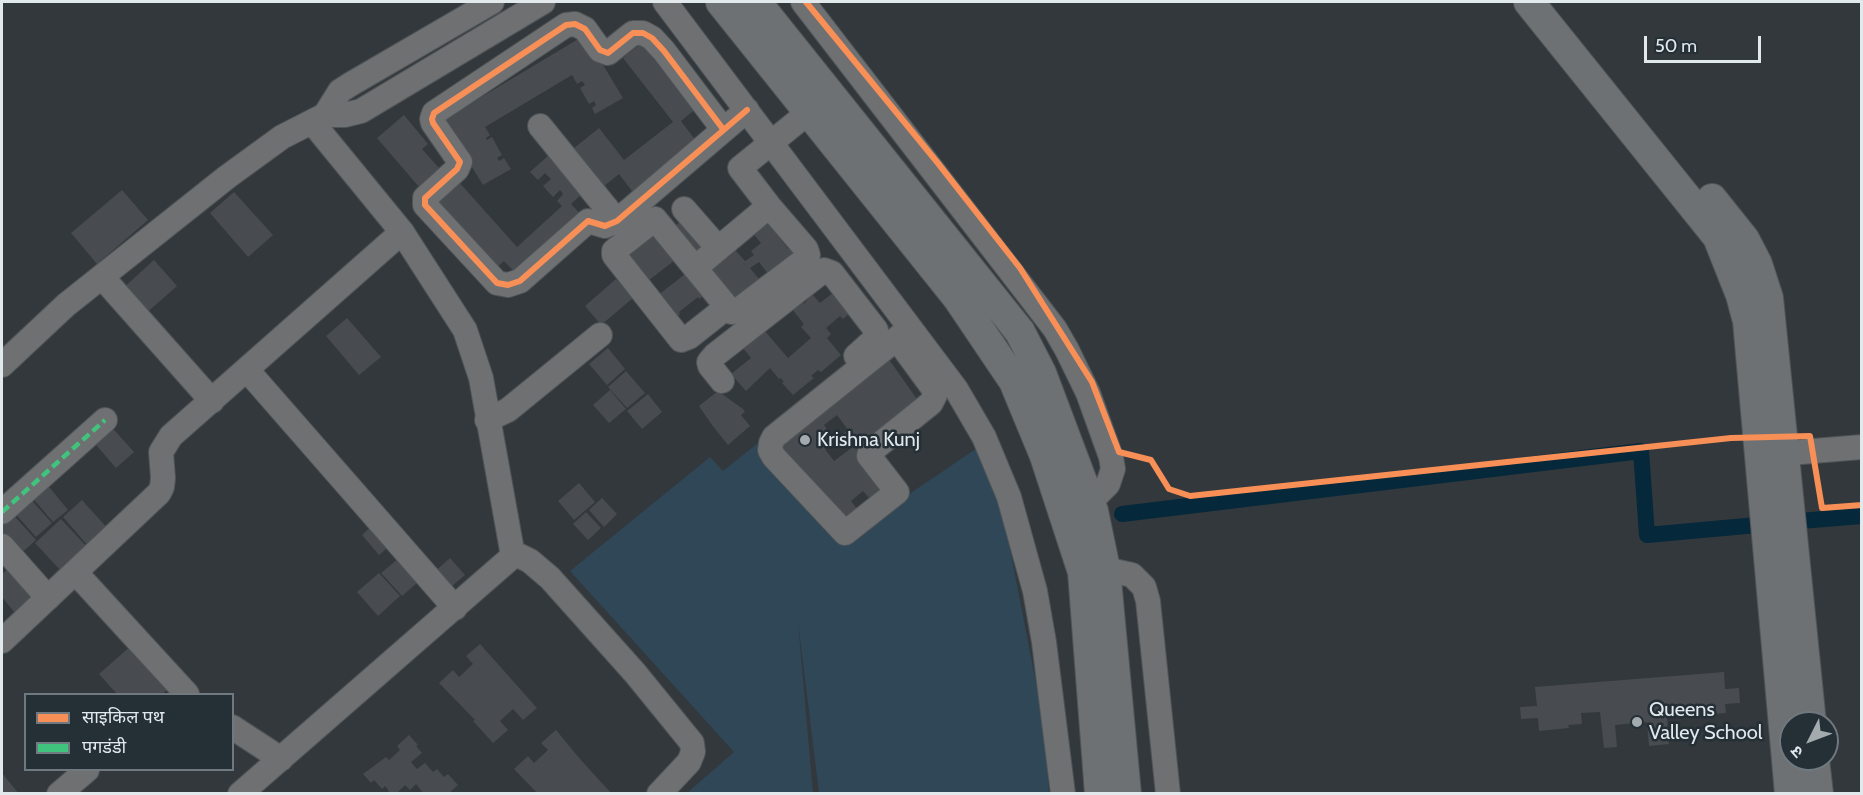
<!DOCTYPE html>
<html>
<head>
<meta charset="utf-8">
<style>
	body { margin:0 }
	#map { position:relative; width:1863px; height:795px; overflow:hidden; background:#32383c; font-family:Cabin,"Noto Sans Devanagari",sans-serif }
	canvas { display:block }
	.frame { position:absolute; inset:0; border:3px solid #e2e9ed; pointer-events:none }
	.legend { position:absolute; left:24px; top:693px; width:210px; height:78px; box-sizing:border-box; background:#242f36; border:2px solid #70797f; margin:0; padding:8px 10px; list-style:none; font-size:18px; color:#e2e9ed }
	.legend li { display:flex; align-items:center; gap:12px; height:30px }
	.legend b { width:30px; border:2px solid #70797f }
	.north { position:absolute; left:1779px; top:711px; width:60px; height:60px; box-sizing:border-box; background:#242f36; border:2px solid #70797f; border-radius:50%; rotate:228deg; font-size:16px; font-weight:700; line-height:24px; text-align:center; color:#e2e9ed }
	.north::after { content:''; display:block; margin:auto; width:21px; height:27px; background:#a4abaf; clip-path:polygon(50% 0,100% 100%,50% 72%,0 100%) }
	.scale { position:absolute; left:1644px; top:36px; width:117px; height:27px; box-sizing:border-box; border:3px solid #e2e9ed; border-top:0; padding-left:8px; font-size:18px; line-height:21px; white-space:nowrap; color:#e2e9ed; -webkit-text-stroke:4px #242f36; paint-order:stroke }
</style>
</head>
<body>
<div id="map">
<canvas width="1863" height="795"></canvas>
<div class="frame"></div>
<ul class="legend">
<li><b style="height:8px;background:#f78f57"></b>साइकिल पथ</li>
<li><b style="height:8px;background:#40c37c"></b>पगडंडी</li>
</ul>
<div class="north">उ</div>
<div class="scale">50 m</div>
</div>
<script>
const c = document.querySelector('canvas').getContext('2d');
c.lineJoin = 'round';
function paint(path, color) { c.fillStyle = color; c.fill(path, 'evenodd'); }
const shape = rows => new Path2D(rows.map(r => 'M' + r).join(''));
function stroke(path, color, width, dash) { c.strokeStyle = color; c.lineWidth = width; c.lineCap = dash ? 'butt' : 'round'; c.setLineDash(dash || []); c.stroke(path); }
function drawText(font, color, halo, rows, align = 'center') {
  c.font = font + ' Cabin,sans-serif'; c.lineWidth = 5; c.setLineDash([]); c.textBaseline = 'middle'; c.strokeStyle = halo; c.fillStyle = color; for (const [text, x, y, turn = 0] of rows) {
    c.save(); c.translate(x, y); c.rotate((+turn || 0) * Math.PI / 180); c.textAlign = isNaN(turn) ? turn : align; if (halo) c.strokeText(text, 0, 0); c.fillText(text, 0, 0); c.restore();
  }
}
paint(shape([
	[758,443,843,539,983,444,1002,508,1044,724,1049,793,819,793,798,622,813,793,687,793,734,752,570,571,710,457,723,471]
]), '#2f4757');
stroke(shape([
	[1122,514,1641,451,1647,535,1757,525],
	[1800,521,1862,516]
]), '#06283b', 16);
paint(shape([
	[585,35,623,98,595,114,592,108,596,105,594,101,589,104,580,88,585,85,582,81,577,84,572,75,485,127,490,135,486,138,487,140,492,137,502,155,497,158,499,161,504,158,511,169,483,185,443,120],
	[645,40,698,107,681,121,699,145,635,195,619,174,603,187,573,149,599,128,624,160,673,122,623,58],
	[404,115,428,144,422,149,440,169,419,187,377,138],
	[550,154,584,192,571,204,584,218,519,277,504,261,496,268,435,202,458,181,517,247,562,206,557,201,563,194,560,190,553,197,543,186,551,179,545,173,538,180,530,172],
	[122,190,148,220,97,264,71,233],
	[234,192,273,235,248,257,210,213],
	[687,216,712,248,695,261,671,229],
	[768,218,772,228,788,249,791,247,796,254,769,275,759,262,750,268,760,280,733,302,709,274,729,243,745,261,754,255,751,251,761,243,751,231],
	[659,231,679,257,644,284,623,260],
	[154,260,177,286,143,316,120,291],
	[689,271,706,294,699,299,698,297,679,312,680,314,671,322,653,299],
	[616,279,633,298,601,325,585,306],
	[838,289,855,309,843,319,840,316,826,328,831,334,827,338,841,355,821,372,818,370,811,376,814,378,793,395,782,383,784,382,781,378,779,379,770,368,746,391,731,374,751,358,743,348,764,330,788,358,811,338,801,327,804,324,792,309,802,301,804,304,812,294,820,303],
	[347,318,381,357,359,375,326,336],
	[608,348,625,369,607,385,589,364],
	[888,358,919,402,858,446,889,484,870,499,863,491,851,501,858,510,841,524,776,445],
	[837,415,848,430,840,436,850,449,834,461,825,449,832,444,824,434,828,431,824,425],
	[626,371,645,393,627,408,608,387],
	[610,390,626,409,609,423,593,405],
	[718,391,743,409,745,412,741,415,750,426,728,445,712,425,699,406],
	[648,394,662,412,642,429,627,411],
	[108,423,134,452,116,468,90,438],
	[45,482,68,510,53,522,30,495],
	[579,483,595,502,574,520,558,501],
	[26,494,52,523,36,537,10,508],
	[602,498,617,514,604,527,589,510],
	[82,500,109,530,89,547,63,517],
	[8,509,36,540,17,557,2,539,2,515],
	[586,512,601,528,588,540,573,524],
	[61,519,88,548,62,572,35,543],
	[377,521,395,541,379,555,362,535],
	[405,553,425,576,402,596,381,573],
	[450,558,465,575,447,590,432,574],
	[10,567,35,596,15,613,2,597,2,574],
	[379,573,400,596,378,616,357,592],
	[480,644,537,708,523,720,513,709,500,721,508,730,493,743,473,721,475,720,439,683,453,670,459,677,473,664,466,656],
	[132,645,170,688,162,694,117,694,99,674],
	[1724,672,1725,689,1739,688,1740,703,1725,704,1726,713,1680,717,1679,704,1666,705,1669,744,1649,746,1647,722,1615,725,1617,747,1604,748,1600,712,1581,713,1582,724,1568,725,1569,728,1539,731,1538,718,1521,719,1520,707,1537,706,1535,687],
	[556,730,580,759,612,794,538,794,514,769,528,756,534,763,548,750,541,743],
	[409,735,418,745,416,746,422,753,411,762,417,769,425,763,433,772,437,769,444,777,448,774,458,785,448,794,424,794,416,784,410,790,405,785,396,794,386,794,389,791,385,786,382,789,374,780,371,783,363,774,386,757,389,760,400,750,397,746],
	[2,773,19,794,2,794]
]), '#484c50');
const minor = shape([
	[665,2,956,389,984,437,1009,497,1035,591,1044,642,1063,794],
	[803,2,1055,329,1067,350,1088,393,1111,457,1113,469,1108,484,1090,502],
	[325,115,340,91,351,84,492,2],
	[312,122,402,232,465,330,481,378,513,556],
	[540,126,617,221],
	[723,129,664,51,652,38,643,33,633,33,608,53,600,50,585,29,575,24,566,25,434,113,432,119,433,123,460,162,457,169,425,198,425,205,497,283,508,285,520,281,588,221,605,226,617,221,747,110],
	[684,209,718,248],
	[695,268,769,206],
	[102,277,212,401],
	[727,307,689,337,681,340,614,255,614,251,655,219,727,307,732,312,737,311,803,261,808,255,806,249,769,206,740,168,809,112],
	[897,339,933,388,935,395,931,403,870,452,869,456,897,492,845,533,774,457,770,450,771,443,774,437,910,328],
	[2,365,66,305,227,177,282,137,325,115,345,115,361,111,543,2],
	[247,370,455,608],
	[722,381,710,366,709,362,715,355,824,270,832,273,876,330,875,339,856,356],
	[487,420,508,410,600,335],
	[1765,455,1862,447],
	[2,512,105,420],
	[2,546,48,598],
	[1105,569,1132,575,1144,587,1148,601,1168,794],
	[76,573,187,694],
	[2,641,159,493,162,487,163,478,161,452,171,436,402,232],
	[232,727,281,759],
	[59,794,87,770],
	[240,794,513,556,520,556,530,561,550,578,635,673,692,743,693,752,689,762,659,794]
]);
const major = shape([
	[721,2,958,298,1014,381,1045,456,1083,572,1100,794],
	[756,2,1020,332,1041,373,1093,511,1105,569,1126,794],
	[1529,2,1718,237,1741,295,1748,321,1790,794],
	[1712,199,1744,239,1757,264,1768,298,1811,723],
	[1814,759,1818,794]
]);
stroke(minor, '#4f5457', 26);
stroke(major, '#4f5457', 32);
stroke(minor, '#6e7072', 24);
stroke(major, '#6d7173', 30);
stroke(shape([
	[2,512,105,420]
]), '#40c37c', 4.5, [9, 4.5]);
stroke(shape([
	[806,2,937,162,1020,268,1092,382,1119,452,1151,460,1169,489,1190,496,1731,438,1810,436,1822,508,1862,505],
	[723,129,664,51,652,38,643,33,633,33,608,53,600,50,585,29,575,24,566,25,434,113,432,119,433,123,460,162,457,169,425,198,425,205,497,283,508,285,520,281,588,221,605,226,617,221,747,110]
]), '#f78f57', 6);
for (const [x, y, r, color] of [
	[805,440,6,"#a4abaf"],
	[1637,722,6,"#a4abaf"]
]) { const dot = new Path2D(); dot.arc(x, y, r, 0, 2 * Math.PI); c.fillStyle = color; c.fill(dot); stroke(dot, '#242f36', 2); }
drawText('20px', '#e2e9ed', '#242f36', [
	["Krishna Kunj",817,440],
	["Queens",1649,710],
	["Valley School",1649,733]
], 'left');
</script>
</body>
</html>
